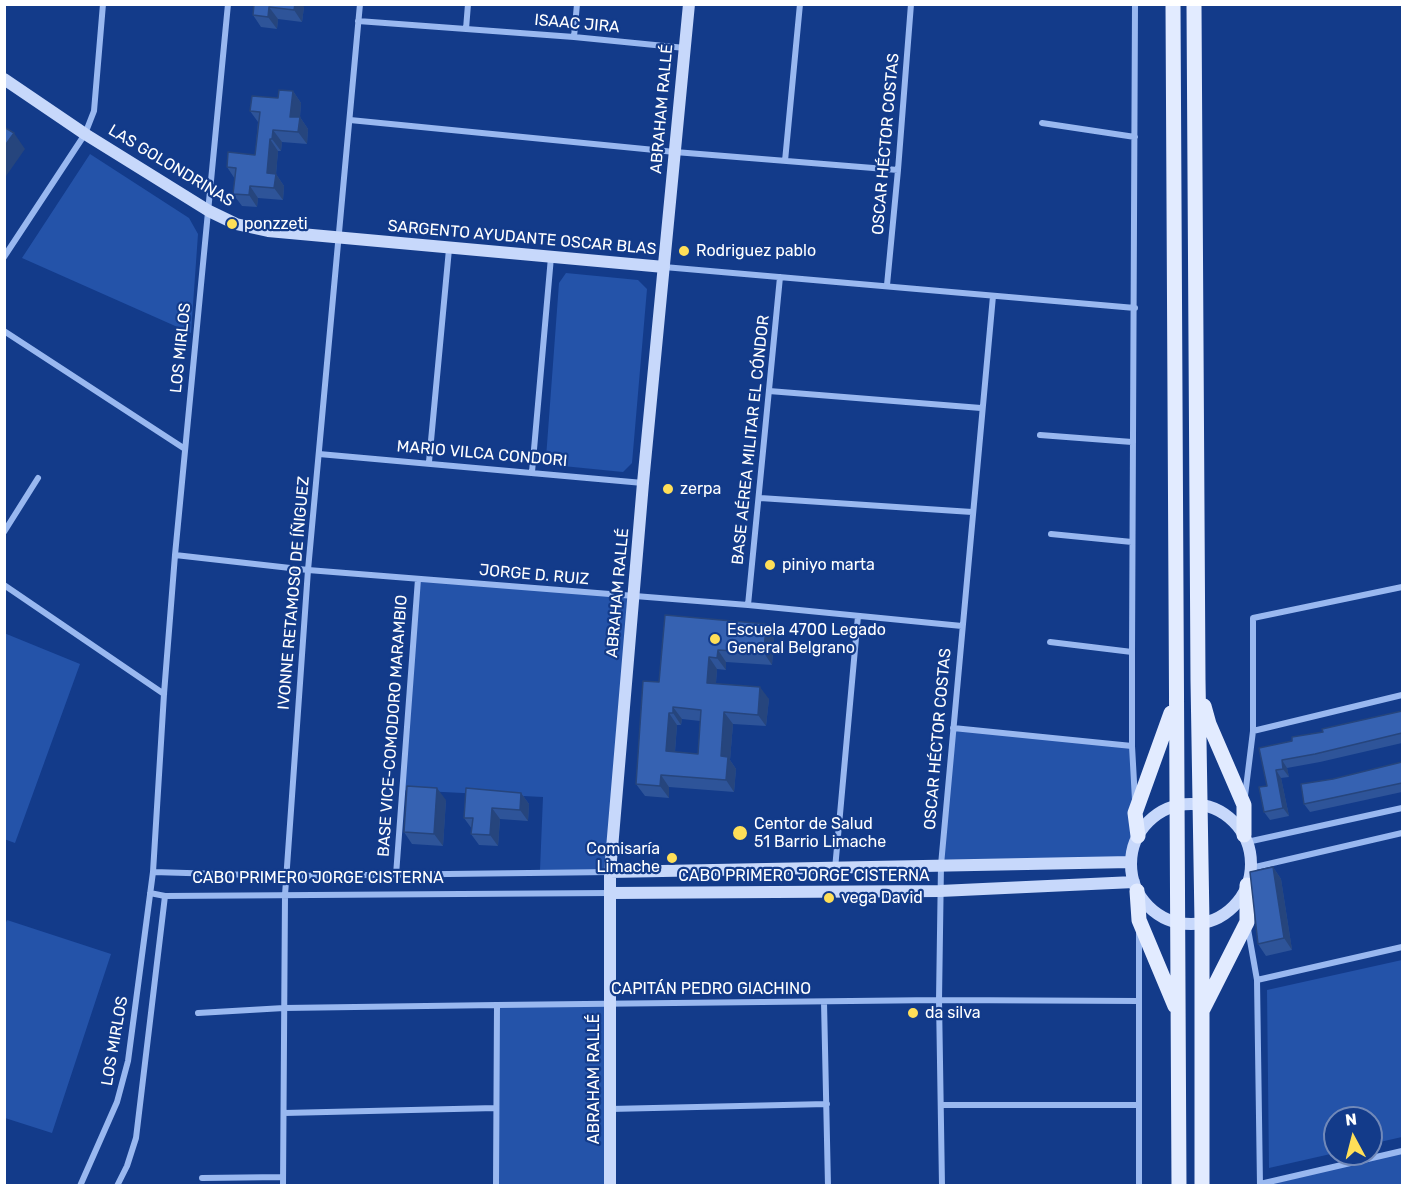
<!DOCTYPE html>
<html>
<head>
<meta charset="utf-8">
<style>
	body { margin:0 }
	#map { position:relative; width:1407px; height:1190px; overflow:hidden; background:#133b8a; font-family:Rubik,sans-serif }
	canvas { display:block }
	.frame { position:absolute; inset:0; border:6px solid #fff; pointer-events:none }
	.north { position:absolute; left:1323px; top:1106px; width:60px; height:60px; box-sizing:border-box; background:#133b8a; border:2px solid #7189b9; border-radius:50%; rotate:353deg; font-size:16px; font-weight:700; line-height:24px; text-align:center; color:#fff }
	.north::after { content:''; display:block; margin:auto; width:21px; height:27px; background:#ffdf58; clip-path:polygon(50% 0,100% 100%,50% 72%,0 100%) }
</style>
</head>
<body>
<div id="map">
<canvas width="1407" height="1190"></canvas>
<div class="frame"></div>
<div class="north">N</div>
</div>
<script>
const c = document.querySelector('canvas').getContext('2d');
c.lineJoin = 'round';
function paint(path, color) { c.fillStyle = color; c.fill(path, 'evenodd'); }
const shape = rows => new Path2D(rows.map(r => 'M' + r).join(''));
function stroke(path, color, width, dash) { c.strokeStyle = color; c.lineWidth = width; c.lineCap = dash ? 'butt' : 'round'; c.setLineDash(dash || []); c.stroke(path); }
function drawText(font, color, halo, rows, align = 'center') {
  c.font = font + ' Rubik,sans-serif'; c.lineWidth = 4.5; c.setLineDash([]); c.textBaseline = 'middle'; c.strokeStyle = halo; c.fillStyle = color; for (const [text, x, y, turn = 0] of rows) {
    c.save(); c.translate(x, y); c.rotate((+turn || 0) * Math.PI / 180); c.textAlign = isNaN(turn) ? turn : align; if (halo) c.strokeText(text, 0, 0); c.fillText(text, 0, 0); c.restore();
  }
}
paint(shape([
	[90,154,189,218,198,234,191,333,22,258],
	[566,273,638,280,647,289,632,463,623,472,553,465,546,458,559,283],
	[419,579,634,597,608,870,540,870,543,797,403,790],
	[4,633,80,664,15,843,4,839],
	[955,730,1131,747,1136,836,1130,860,941,865],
	[7,920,111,954,52,1133,5,1118,4,927],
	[1402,960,1402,1137,1371,1144,1371,1118,1335,1118,1335,1153,1269,1168,1267,990],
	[609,1004,610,1185,498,1186,498,1005],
	[1402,1153,1402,1185,1262,1186]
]), '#2453a9');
stroke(shape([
	[358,21,574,37,685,48],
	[466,29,468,4],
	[574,37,577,4],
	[350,120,675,152,898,170],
	[1042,123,1135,137],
	[785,161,800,4],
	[4,257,85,134,94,111,103,4],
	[664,267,1135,308],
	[887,285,898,170,911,4],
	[4,331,185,449],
	[769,391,981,408],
	[1040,435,1132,442],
	[319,454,643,483],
	[429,462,449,249],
	[532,472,551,257],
	[760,498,972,512],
	[4,532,38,478],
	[1051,534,1132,542],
	[175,555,308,570,748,605,962,626],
	[4,585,164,694],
	[748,605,780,277],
	[1050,642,1132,652],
	[953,728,1132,746],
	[1253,731,1402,695],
	[1245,796,1253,731,1253,618,1402,587],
	[1135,800,1132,746,1132,652,1135,4],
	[1247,842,1402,808],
	[1251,868,1402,833],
	[835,869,858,616],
	[153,872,287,876,610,872],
	[396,875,418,579],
	[150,893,165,896,610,893],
	[1248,929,1257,980,1260,1186],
	[1139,931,1139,1186],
	[1257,980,1402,947],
	[824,1002,828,1186],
	[198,1013,284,1008,497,1005,939,1000,1139,1001],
	[942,1105,1138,1105],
	[610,1109,827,1104],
	[284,1113,496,1108],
	[202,1178,283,1177],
	[1260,1184,1402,1151],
	[80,1186,117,1102,128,1061,153,872,164,694,175,555,228,4],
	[117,1186,127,1166,136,1138,165,896],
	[283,1186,285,895,308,570,360,4],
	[496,1186,497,1005],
	[942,1186,939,1000,941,865,993,296]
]), '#99b8f0', 6);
stroke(shape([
	[4,79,85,134,209,211,236,224,268,231,664,267],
	'1131 864a60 60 0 1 1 120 0a60 60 0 1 1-120 0Z',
	[610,872,1131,862],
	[610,893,940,891,1134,882],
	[610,1186,610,872,643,483,689,4]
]), '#c7d8fb', 12);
stroke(shape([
	[1173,4,1179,1186],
	[1194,4,1198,680,1202,922,1202,1186],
	[1204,706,1209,724,1244,805,1244,835],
	[1138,836,1135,813,1171,713],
	[1137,891,1139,920,1175,1006],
	[1203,1009,1247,922,1247,885]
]), '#e2ebff', 15);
paint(shape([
	[254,4,304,7,302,22,278,19,277,29,261,27,253,15],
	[293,91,301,103,300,117,308,129,307,144,282,142,281,151,278,151,276,174,284,186,283,200,258,198,257,207,242,206,233,194,235,179,227,167,255,155,258,122,250,111],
	[665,615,774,636,772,665,726,662,726,670,717,669,716,683,769,699,766,726,733,724,730,760,736,769,734,792,669,787,669,798,645,796,636,784,659,682],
	[682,719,700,721,698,754,675,752,677,725,681,725],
	[1402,711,1402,743,1320,762,1287,768,1289,777,1281,778,1289,816,1270,820,1264,812,1267,786,1292,741,1323,732],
	[1402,762,1402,792,1310,812,1304,804,1333,779],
	[521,793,529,804,528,821,500,819,498,846,479,845,471,834,472,829,464,818],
	[446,800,443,846,412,844,404,832],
	[1273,867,1281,879,1292,950,1266,956,1258,944]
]), '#2e5499');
paint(shape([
	[293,4,302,4,304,7,302,22,294,10],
	[269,7,278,19,277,29,268,17],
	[293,91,301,103,299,129,290,117],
	[300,117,308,129,307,144,298,132],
	[273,130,282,142,281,151,272,139],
	[14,133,25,149,4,179,4,147],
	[270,139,278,151,276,174,284,186,283,200,274,188,267,173],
	[250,186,258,198,257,207,249,195],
	[766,624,774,636,772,665,764,653],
	[718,650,726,662,726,670,717,658],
	[709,657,717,669,715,695,707,683],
	[760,687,769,699,766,726,758,715],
	[673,707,682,719,681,725,673,713],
	[724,712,733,724,730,760,736,769,734,792,726,780,721,756],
	[669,713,677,725,674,763,666,751],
	[1282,760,1287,768,1289,777,1283,769],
	[1276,770,1281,778,1289,816,1283,808],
	[661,775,669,787,669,798,660,786],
	[437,788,446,800,443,846,434,834],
	[521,793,529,804,528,821,520,810],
	[492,808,500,819,498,846,490,835],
	[1273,867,1281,879,1292,950,1284,938]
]), '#26457d');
const building = shape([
	[254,4,295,4,294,10,269,7,268,17,253,15,254,4],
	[279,90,293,91,290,117,300,117,298,132,273,130,272,139,270,139,267,173,276,174,274,188,250,186,249,195,233,194,236,168,227,167,228,152,255,155,260,112,250,111,252,96,278,98,279,90],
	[4,127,14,133,4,147,4,127],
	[665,615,766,624,764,653,718,650,717,658,709,657,707,683,760,687,758,715,724,712,721,756,728,757,726,780,661,775,660,786,636,784,643,681,659,682,665,615],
	[673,707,701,710,698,754,666,751,669,713,673,713,673,707],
	[1402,711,1402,733,1315,754,1282,760,1283,769,1276,770,1283,808,1264,812,1259,787,1267,786,1259,748,1292,741,1292,737,1323,732,1322,729,1402,711],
	[1402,762,1402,783,1304,804,1301,784,1333,779,1402,762],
	[407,786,437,788,434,834,404,832,407,786],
	[466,788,521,793,520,810,492,808,490,835,471,834,473,818,464,818,466,788],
	[1273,867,1284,938,1258,944,1250,872,1273,867]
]);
paint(building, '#3662b2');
stroke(building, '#26457d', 1.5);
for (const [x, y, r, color] of [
	[232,224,6,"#ffdf58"],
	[684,251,6,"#ffdf58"],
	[668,489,6,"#ffdf58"],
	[770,565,6,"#ffdf58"],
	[715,639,6,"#ffdf58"],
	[740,833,8,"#ffdf58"],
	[672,858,6,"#ffdf58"],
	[829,898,6,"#ffdf58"],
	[913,1013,6,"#ffdf58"]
]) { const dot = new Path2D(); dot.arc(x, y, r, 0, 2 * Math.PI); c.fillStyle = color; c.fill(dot); stroke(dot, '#133b8a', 2); }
drawText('16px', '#fff', '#133b8a', [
	["ISAAC JIRA",577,24,5],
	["ABRAHAM RALLÉ",662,109,-85],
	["OSCAR HÉCTOR COSTAS",886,144,-85],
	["LAS GOLONDRINAS",171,166,31],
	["SARGENTO AYUDANTE OSCAR BLAS",522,238,5],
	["LOS MIRLOS",181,348,-84],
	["BASE AÉREA MILITAR EL CÓNDOR",751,440,-84],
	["MARIO VILCA CONDORI",482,454,5],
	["JORGE D. RUIZ",534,575,5],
	["IVONNE RETAMOSO DE ÍÑIGUEZ",294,593,-85],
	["ABRAHAM RALLÉ",618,593,-85],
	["BASE VICE-COMODORO MARAMBIO",393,726,-86],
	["OSCAR HÉCTOR COSTAS",938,739,-85],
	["CABO PRIMERO JORGE CISTERNA",804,876],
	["CABO PRIMERO JORGE CISTERNA",318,878],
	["CAPITÁN PEDRO GIACHINO",711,989],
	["LOS MIRLOS",115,1041,-80],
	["ABRAHAM RALLÉ",594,1079,-90]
]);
drawText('16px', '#fff', '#133b8a', [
	["ponzzeti",244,224],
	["Rodriguez pablo",696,251],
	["zerpa",680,489],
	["piniyo marta",782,565],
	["Escuela 4700 Legado",727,630],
	["General Belgrano",727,648],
	["Centor de Salud",754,824],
	["51 Barrio Limache",754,842],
	["Comisaría",660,849,"right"],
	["Limache",660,867,"right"],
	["vega David",841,898],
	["da silva",925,1013]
], 'left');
</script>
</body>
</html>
